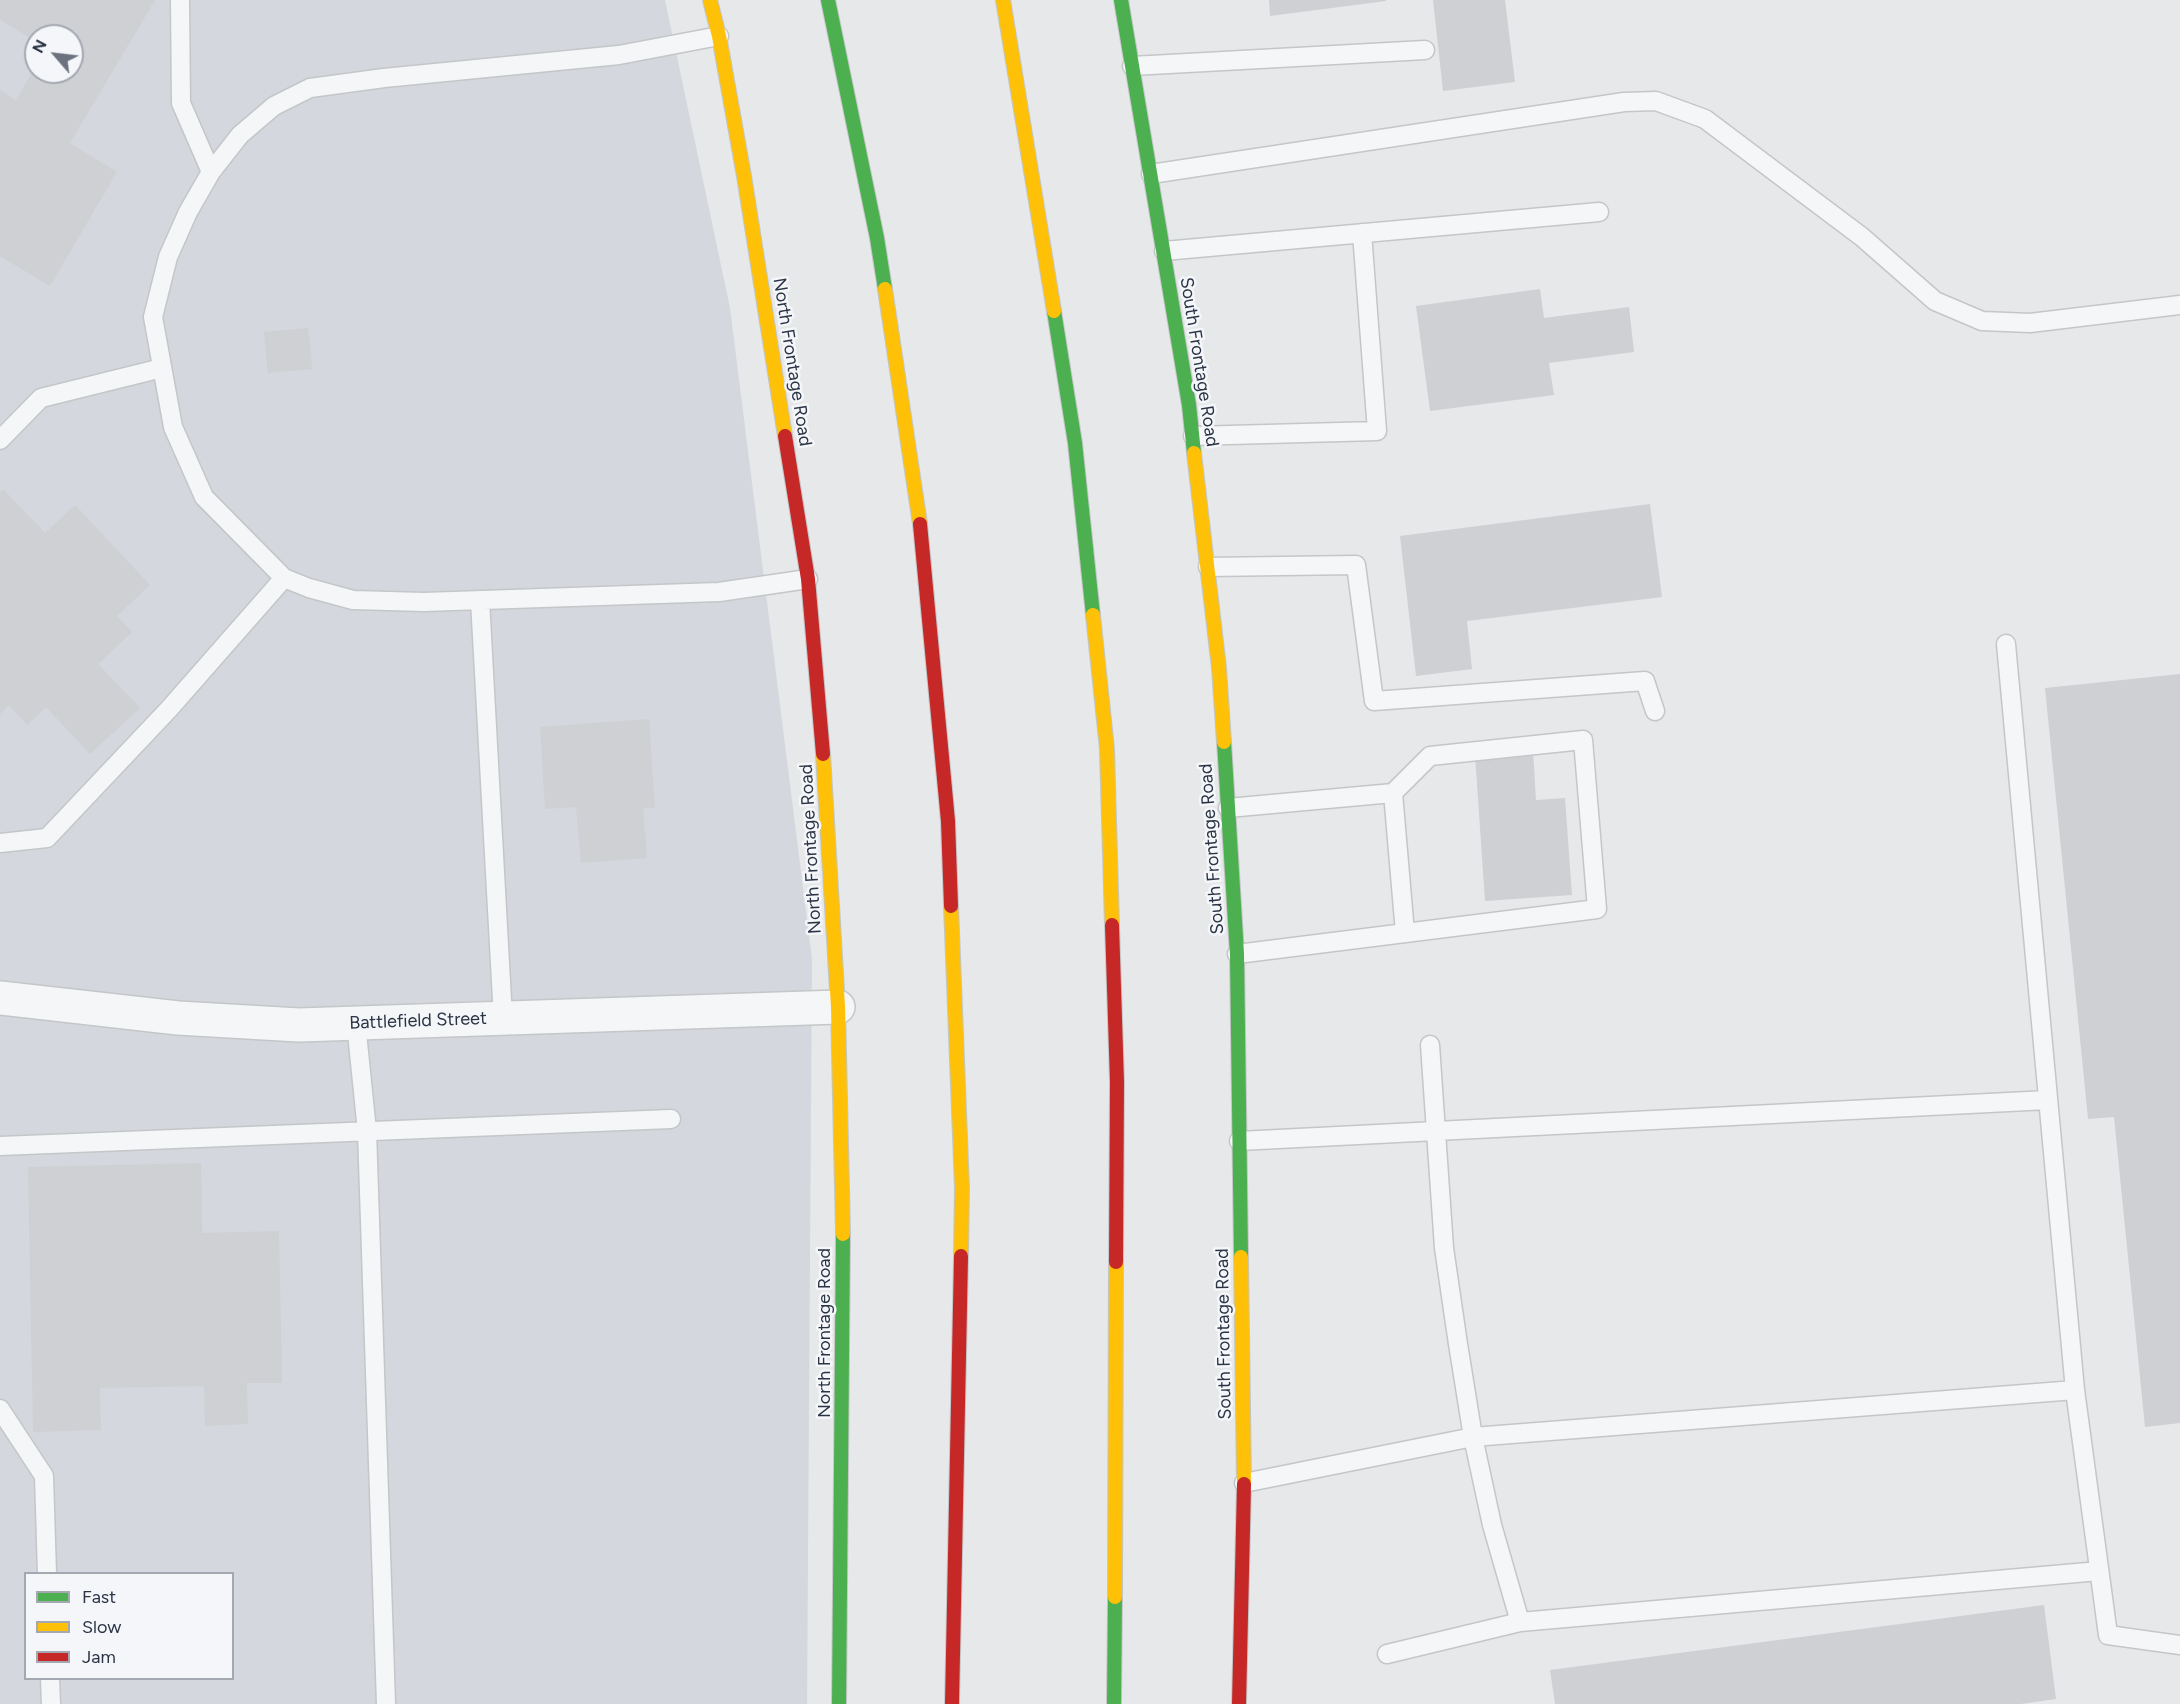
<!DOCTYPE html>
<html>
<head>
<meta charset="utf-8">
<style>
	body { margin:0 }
	#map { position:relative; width:2180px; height:1704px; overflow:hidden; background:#e6e8ea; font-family:Figtree,sans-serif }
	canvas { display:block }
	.legend { position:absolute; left:24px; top:1572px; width:210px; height:108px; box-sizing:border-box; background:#f4f6f9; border:2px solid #a4a8b1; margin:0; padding:8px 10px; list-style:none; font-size:18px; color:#2b3445 }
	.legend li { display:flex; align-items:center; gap:12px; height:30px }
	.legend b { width:30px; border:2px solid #a4a8b1 }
	.north { position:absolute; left:24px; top:24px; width:60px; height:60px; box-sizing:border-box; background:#f4f6f9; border:2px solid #a4a8b1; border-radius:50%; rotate:298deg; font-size:16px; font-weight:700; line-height:24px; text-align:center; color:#2b3445 }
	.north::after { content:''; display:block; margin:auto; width:21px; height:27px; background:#6c737f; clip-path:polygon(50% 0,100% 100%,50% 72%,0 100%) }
</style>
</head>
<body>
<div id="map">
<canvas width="2180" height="1704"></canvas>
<ul class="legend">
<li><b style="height:8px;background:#4caf50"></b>Fast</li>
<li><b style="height:8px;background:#ffc107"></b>Slow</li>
<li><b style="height:8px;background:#c62828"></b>Jam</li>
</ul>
<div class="north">N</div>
</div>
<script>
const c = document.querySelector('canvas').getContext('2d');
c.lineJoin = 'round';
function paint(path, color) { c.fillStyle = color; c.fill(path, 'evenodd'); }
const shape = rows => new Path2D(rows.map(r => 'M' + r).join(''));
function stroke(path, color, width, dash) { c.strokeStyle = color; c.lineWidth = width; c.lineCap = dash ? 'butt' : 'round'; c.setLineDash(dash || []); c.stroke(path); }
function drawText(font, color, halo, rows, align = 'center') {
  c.font = font + ' Figtree,sans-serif'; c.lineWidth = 5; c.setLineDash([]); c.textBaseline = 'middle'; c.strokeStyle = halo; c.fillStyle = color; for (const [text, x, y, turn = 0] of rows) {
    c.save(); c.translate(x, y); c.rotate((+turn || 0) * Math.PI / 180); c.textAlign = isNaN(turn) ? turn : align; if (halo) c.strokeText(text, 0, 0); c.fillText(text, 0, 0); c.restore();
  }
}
paint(shape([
	[0,0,665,0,730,308,812,959,807,1704,0,1704],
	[36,36,72,36,72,72,36,72],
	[26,1574,232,1574,232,1678,26,1678]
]), '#d4d7dd');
paint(shape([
	[0,0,155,0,70,143,117,172,50,286,0,256,0,90,16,100,36,66,36,72,72,72,72,36,36,36,36,41,0,20],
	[1269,0,1386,0,1386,1,1270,16],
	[1433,0,1505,0,1515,82,1443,91],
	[1540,289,1544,318,1629,307,1634,352,1549,363,1554,395,1430,411,1416,306],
	[308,328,312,369,268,373,264,332],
	[3,489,45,533,75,505,150,585,117,616,132,632,98,664,140,708,90,754,46,707,27,725,9,705,0,714,0,492],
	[1650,504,1662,597,1467,621,1472,669,1416,676,1400,536],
	[2180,674,2180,1423,2145,1427,2114,1117,2088,1119,2045,688],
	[649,719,655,808,643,808,647,858,581,863,576,807,545,809,540,727],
	[1533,750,1536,800,1565,798,1572,895,1485,901,1475,755],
	[201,1163,202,1233,279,1231,282,1383,247,1383,248,1424,205,1426,204,1386,100,1388,101,1430,33,1432,28,1167],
	[2044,1605,2056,1699,2021,1704,1555,1704,1550,1670]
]), '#ced0d3');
const lane = shape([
	[180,0,181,103,211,172],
	[719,36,619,55,384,78,310,88,274,106,240,135,211,172,188,212,168,257,153,317,173,427,204,497,284,578,309,588,353,600,424,602,719,592,808,579],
	[1132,66,1425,50],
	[1151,174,1624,102,1656,101,1705,119,1862,237,1935,301,1982,321,2030,323,2180,305],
	[1164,251,1599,212],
	[1193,436,1377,431,1362,233],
	[0,440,41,398,162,368],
	[1208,567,1356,565,1374,701,1645,681,1655,711],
	[480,600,503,1018],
	[2006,644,2075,1390,2108,1635,2180,1645],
	[1393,793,1405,933],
	[1228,808,1393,793,1430,756,1583,740,1597,909,1237,954],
	[0,843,47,838,169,709,284,578],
	[356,1023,367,1131,386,1704],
	[1430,1045,1444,1248,1458,1344,1473,1437,1492,1525,1520,1622,2099,1571],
	[1239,1141,2048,1100],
	[0,1146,671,1119],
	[0,1409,44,1476,47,1574],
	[1244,1483,1473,1437,2075,1390],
	[1387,1654,1520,1622],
	[50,1678,51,1704]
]);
const street = shape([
	[0,998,178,1018,299,1025,838,1007]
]);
const fast = shape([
	[828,0,877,238,885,289],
	[1121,0,1189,405,1194,453],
	[1054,311,1075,443,1093,615],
	[1224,742,1237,954,1241,1257],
	[839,1704,843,1234],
	[1114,1704,1115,1597]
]);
const slow = shape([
	[710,0,719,36,744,176,785,436],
	[1003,0,1054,311],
	[885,289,920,524],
	[1194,453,1219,668,1224,742],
	[1093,615,1107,749,1112,925],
	[823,754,838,1007,843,1234],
	[951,906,962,1188,961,1256],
	[1241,1257,1244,1484],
	[1115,1597,1116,1262]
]);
const jam = shape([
	[785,436,808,579,823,754],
	[920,524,948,821,951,906],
	[1112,925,1117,1082,1116,1262],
	[952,1704,961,1256],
	[1239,1704,1244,1484]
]);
stroke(lane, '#c4c6c8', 21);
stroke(street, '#c4c6c8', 36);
stroke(fast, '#c4c6c8', 16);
stroke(slow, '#c4c6c8', 16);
stroke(jam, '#c4c6c8', 16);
stroke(lane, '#f5f6f7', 18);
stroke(street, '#f5f6f7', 33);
stroke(fast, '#4caf50', 14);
stroke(slow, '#ffc107', 14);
stroke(jam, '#c62828', 14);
drawText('18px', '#2b3445', '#f4f6f9', [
	["North Frontage Road",792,362,81],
	["South Frontage Road",1199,362,81],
	["North Frontage Road",811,849,-93],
	["South Frontage Road",1212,849,-94],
	["Battlefield Street",418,1021,-2],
	["North Frontage Road",825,1333,-90],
	["South Frontage Road",1224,1334,-91]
]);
</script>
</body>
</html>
